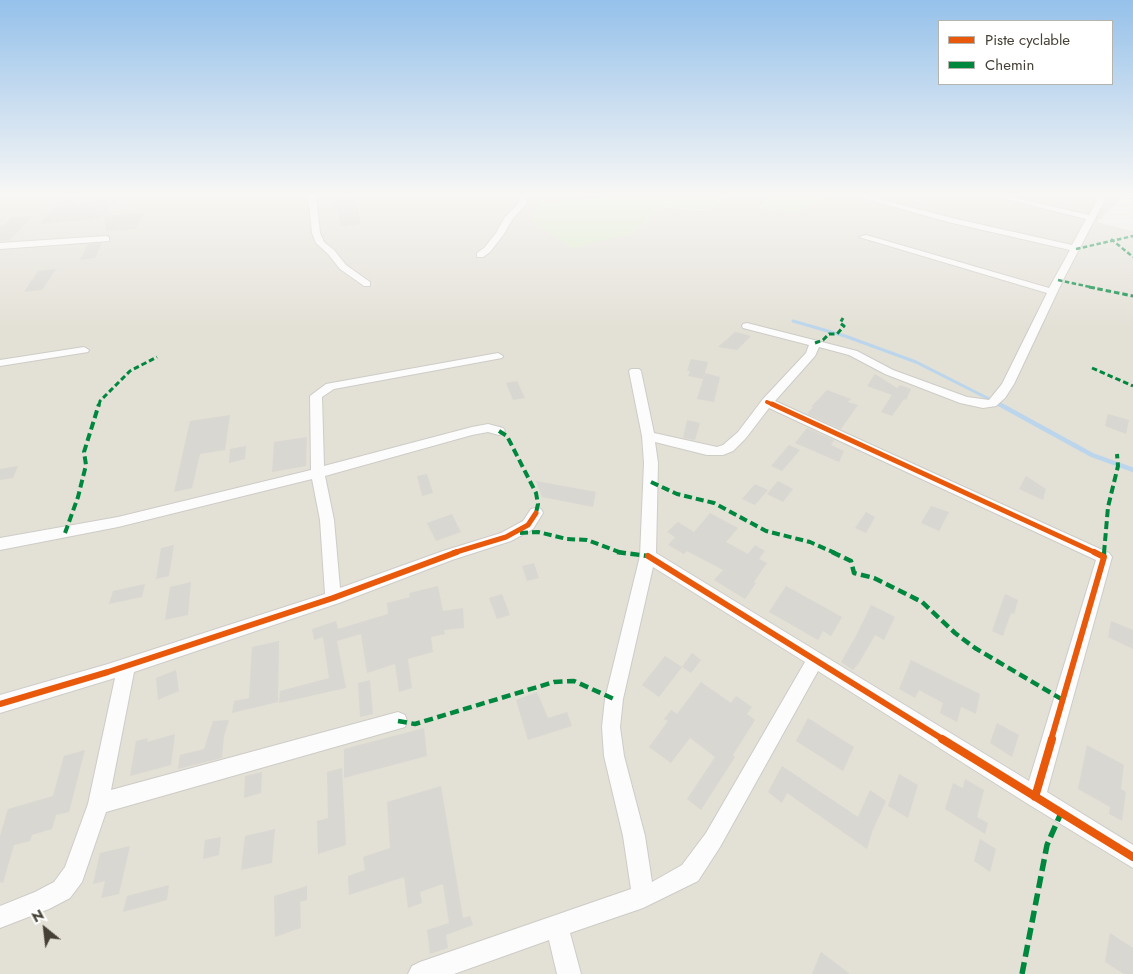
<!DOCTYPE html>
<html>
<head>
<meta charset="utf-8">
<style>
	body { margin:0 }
	#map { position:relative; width:1133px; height:974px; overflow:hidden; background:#efeee9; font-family:Jost,sans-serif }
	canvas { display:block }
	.legend { position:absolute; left:938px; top:20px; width:175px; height:65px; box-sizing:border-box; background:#fff; border:1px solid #b5b3ae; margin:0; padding:6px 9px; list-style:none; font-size:15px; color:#454035 }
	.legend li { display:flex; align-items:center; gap:10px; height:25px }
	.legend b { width:25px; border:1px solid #b5b3ae }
	.north { position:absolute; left:20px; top:904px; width:50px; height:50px; -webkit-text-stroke:4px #fff; paint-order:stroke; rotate:331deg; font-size:14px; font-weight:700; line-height:20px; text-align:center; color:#454035 }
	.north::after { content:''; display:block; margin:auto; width:18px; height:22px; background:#454035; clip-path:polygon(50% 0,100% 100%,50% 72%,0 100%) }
</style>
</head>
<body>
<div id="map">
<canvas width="1133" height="974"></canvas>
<ul class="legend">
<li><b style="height:6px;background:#e8590c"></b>Piste cyclable</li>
<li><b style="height:6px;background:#00873e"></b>Chemin</li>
</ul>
<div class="north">N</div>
</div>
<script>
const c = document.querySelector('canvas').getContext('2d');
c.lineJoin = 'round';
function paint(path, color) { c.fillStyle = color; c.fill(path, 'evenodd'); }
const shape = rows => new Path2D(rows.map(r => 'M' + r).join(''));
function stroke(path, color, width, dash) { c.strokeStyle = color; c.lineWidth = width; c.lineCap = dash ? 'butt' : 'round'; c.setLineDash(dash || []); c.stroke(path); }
paint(shape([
	[0,194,639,194,634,196,632,234,660,207,708,210,726,200,705,194,776,194,760,207,827,194,1133,194,1133,197,1122,198,1097,222,1133,231,1133,974,0,974]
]), '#e3e0d6');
paint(shape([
	[639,194,705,194,727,200,708,210,660,207,632,234,572,248,531,221,541,202,634,196],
	[776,194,829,194,796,213,759,207]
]), '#daeac9');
stroke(shape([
	[793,321,845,336,916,362,1001,405]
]), '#bad5ec', 3);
stroke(shape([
	[999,404,1092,455,1133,470]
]), '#bad5ec', 4.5);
paint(shape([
	[67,194,82,194,74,202,117,199,101,218,39,224],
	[355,196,361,224,341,227,337,209,334,209,333,199],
	[144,212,136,229,106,231,104,216],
	[33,216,10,240,0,241,0,226,4,225,12,217],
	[102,243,95,258,80,260,88,244],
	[56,269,42,290,24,292,38,271],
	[735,332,751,336,737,350,718,347],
	[691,359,708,362,703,379,688,376,690,371,687,371],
	[705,373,720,377,714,402,697,399],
	[875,374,897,388,900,385,911,389,906,400,904,399,892,416,881,412,892,395,867,386],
	[517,381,525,398,513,400,506,383],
	[827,390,851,399,848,402,858,405,841,429,807,414,813,407,811,407],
	[1108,414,1129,420,1126,434,1105,426],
	[230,415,225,450,200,454,192,488,174,492,190,421],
	[687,420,700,423,695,440,683,438],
	[807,428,834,440,831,445,844,451,839,462,795,443],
	[307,437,306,466,272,472,274,442],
	[789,445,800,450,782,471,771,466],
	[246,446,245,459,229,463,230,449],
	[18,466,13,478,0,480,0,469],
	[427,474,433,493,422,496,417,476],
	[1026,476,1046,489,1043,500,1019,489],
	[536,481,596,492,593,507,542,497],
	[778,481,793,489,783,502,767,494],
	[755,484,768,490,755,505,742,499],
	[931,506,949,512,939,531,921,523],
	[866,512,875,517,866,533,855,528],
	[710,513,738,528,726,542,748,554,755,545,765,551,759,559,767,563,754,582,756,583,745,599,714,580,723,570,687,551,684,554,668,545,675,537,667,532,678,522,694,532],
	[452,514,461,532,436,541,427,523],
	[174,545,169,576,156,579,161,548],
	[534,563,539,578,527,581,522,566],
	[191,582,188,615,165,620,170,587],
	[145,584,142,597,109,604,113,591],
	[438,586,443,611,463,608,464,628,444,630,445,634,431,637,433,652,408,659,412,688,399,692,395,664,367,673,361,634,337,641,346,688,279,703,280,691,329,678,323,637,314,640,312,629,336,621,338,629,388,614,387,603,410,597,409,593],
	[786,586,842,617,831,636,823,631,818,640,769,612],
	[502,594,510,615,497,619,489,598],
	[1005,594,1018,600,1014,614,1011,613,1003,636,992,631],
	[871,605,895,617,884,640,875,635,859,663,853,670,841,662,857,634],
	[1111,621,1133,630,1133,649,1108,637],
	[279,641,278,702,232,713,234,701,249,698,252,647],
	[692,653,701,660,691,673,682,667],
	[665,656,682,667,659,697,642,685],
	[911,660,980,694,976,714,961,707,957,722,940,713,943,703,919,690,915,698,899,689],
	[176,670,179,691,158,700,156,678],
	[370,680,373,714,360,717,358,683],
	[701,682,731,703,736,696,752,707,747,714,755,720,733,755,735,757,701,810,687,799,715,757,690,738,671,763,649,747,668,721,664,719,671,710,677,714],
	[537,692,548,718,567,712,572,726,528,740,516,700],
	[808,718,854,747,843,771,796,741],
	[229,720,224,736,222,758,178,769,180,755,204,749,213,721],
	[997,723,1019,735,1012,757,990,743],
	[424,728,427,756,344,778,344,749],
	[175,734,171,765,130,776,136,741,148,738,147,742],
	[1087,745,1124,765,1121,789,1126,792,1122,821,1109,814,1110,807,1078,789],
	[85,750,69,812,56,815,52,829,32,835,30,841,14,845,3,883,0,882,0,836,8,809,53,796,64,756],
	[782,766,858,817,870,790,886,801,872,832,867,849,787,793,782,803,768,792],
	[342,768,346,845,318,854,317,821,328,818,327,772],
	[262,772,261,793,244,798,245,776],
	[899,774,918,785,908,818,888,806],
	[965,779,984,790,977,817,988,823,985,834,945,809,953,783,963,788],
	[441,786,463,918,470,916,473,925,446,935,448,948,430,954,427,930,449,923,443,884,420,892,422,903,408,908,404,877,349,895,348,876,365,870,363,857,390,848,387,802],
	[275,829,272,863,241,870,245,836],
	[221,837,219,855,203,859,205,840],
	[980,839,996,849,990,872,974,861],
	[130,846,119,894,101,898,105,881,93,884,100,853],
	[169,885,167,900,123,912,127,896],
	[307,886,307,900,300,902,301,928,275,937,274,896],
	[1110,933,1133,948,1133,974,1124,974,1105,962],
	[821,952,850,974,812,974]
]), '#d9d7d1');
const street = shape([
	[131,194,160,194,156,196,135,196,131,194],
	[308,194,316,194,320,233,324,242,334,250,346,265,370,282,370,286,364,286,340,269,328,254,316,243,312,233,308,194],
	[519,194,527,194,527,203,512,220,504,234,490,252,483,257,477,257,477,253,484,248,496,233,505,217,519,203,519,194],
	[848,194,860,194,952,218,1072,245,1086,219,986,194,999,194,1089,215,1100,194,1108,194,1063,280,1014,384,1005,398,996,406,983,408,960,403,885,374,849,355,819,347,815,356,775,401,1109,553,1112,557,1047,792,1133,845,1133,868,1028,804,818,671,720,847,698,881,643,908,570,933,581,974,557,974,549,940,454,974,408,974,412,966,420,962,631,889,623,836,604,756,602,727,605,699,640,556,644,463,642,436,629,371,631,369,639,369,641,371,654,433,717,447,723,445,738,432,763,399,806,353,809,345,743,328,742,326,743,324,747,323,857,351,893,370,967,397,989,400,1002,384,1047,293,859,237,866,235,1049,288,1070,250,948,222,848,194],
	[769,408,1096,560,1029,781,656,553,658,463,655,442,707,455,723,455,733,451,746,438,769,408],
	[653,567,805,662,706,833,682,865,652,882,645,836,624,756,620,727,623,699,653,567],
	[1121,194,1133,194,1133,198,1122,196,1121,194],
	[106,236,109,237,109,241,0,249,0,243,106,236],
	[84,347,89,350,88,352,0,366,0,360,84,347],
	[498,353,503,356,502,358,334,389,322,397,324,466,472,427,488,424,503,428,505,431,499,435,488,432,472,435,325,476,334,520,340,588,443,551,501,533,523,521,531,509,536,508,541,509,543,513,533,529,511,541,452,560,339,603,134,672,111,790,398,712,405,715,407,721,405,727,106,812,82,882,70,898,49,909,0,928,0,906,35,892,54,882,65,867,88,804,115,678,0,713,0,695,108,664,325,594,320,520,312,479,118,527,0,550,0,538,118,517,311,470,310,396,326,384,498,353]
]);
stroke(street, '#cdccc7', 2);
paint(street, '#fdfcfc');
stroke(shape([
	[1111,239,1133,257],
	[1076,249,1133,236],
	[1058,280,1095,288]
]), '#00873e', 2.5, [4.5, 2.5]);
stroke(shape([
	[1089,287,1133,296],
	[815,343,823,340,829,334,837,334,844,326,840,323,843,318],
	[1092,368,1133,386],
	[99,405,100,401,130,371,157,357]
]), '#00873e', 3, [5.5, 3]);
stroke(shape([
	[499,431,507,436,536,493,538,504,536,513],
	[651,482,677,494,714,503,766,531,810,542,835,553],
	[65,533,78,497,86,465,84,452,99,404],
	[520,533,538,532,567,539,587,540,622,553],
	[1104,553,1108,507,1118,466,1117,454]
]), '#00873e', 4, [8, 4]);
stroke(shape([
	[617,552,648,556],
	[832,552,851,561,854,573,874,578,922,602,955,633,975,648,1063,700],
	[1104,557,1104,552],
	[398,721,415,724,554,682,574,681,614,699]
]), '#00873e', 4.5, [9, 4.5]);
stroke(shape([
	[1022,974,1047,845,1061,813]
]), '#00873e', 5.5, [12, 5.5]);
stroke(shape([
	[767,402,774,405]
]), '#e8590c', 4);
stroke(shape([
	[772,404,1096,553],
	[453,553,506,537,528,525,536,513]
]), '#e8590c', 5);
stroke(shape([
	[648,556,944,740],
	[0,704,108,672,333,598,457,552],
	[1051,740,1104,557,1094,552]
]), '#e8590c', 6);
stroke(shape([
	[942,739,1133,857],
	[1035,797,1052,739]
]), '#e8590c', 8);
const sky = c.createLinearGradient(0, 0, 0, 330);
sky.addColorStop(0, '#95c1ea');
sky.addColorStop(0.59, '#f8f7f5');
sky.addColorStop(1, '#f8f7f500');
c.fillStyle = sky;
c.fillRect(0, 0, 1133, 330);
</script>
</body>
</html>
